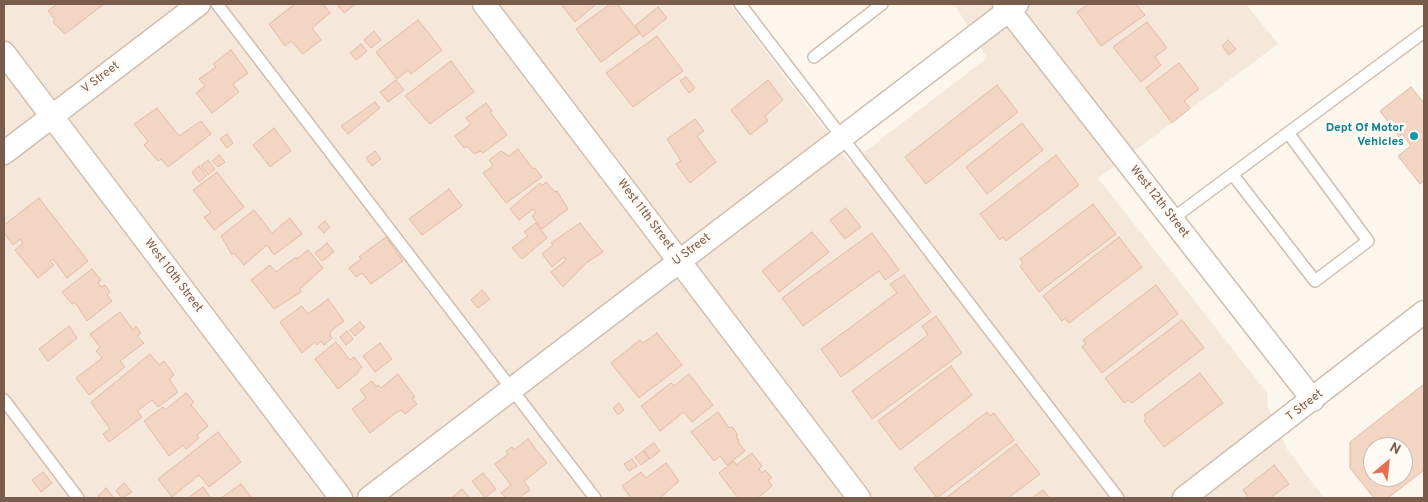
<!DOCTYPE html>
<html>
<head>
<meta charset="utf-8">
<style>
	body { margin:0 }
	#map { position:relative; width:1428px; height:502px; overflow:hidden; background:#fdf6ec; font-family:Overpass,sans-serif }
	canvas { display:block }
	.frame { position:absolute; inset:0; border:5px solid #7a5c4d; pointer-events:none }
	.north { position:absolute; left:1363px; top:437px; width:50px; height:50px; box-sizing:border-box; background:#fffaf3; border:1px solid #cabbb1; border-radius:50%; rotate:28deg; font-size:14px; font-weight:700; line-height:20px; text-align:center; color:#7a5c4d }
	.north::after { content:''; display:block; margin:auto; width:18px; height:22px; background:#e76f51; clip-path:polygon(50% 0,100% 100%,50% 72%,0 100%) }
</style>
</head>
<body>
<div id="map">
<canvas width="1428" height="502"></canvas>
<div class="frame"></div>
<div class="north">N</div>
</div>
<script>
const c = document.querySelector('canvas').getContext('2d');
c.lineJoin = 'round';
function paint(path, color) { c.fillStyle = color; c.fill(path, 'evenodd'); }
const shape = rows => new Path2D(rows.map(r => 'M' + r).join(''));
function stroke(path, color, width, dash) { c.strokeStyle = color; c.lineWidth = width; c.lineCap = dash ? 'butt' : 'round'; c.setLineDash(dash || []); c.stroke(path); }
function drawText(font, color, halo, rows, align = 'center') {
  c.font = font + ' Overpass,sans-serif'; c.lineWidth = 5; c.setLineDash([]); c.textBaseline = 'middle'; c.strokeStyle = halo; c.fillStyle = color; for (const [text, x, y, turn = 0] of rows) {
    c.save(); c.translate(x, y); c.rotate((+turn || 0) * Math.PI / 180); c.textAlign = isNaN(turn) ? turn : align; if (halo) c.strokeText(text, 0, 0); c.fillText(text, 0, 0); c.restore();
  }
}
paint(shape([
	[4,4,730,4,850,163,987,58,954,4,1246,4,1278,44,1098,178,1267,393,1268,407,1287,449,1324,498,4,498]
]), '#f5e8da');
const building = shape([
	[57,4,104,4,65,34,53,22,55,20,48,11,57,4],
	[295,4,323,4,330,13,312,28,321,40,303,54,291,41,285,46,269,24,295,4],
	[337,4,356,4,344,13,337,4],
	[561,4,594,4,595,5,575,22,561,4],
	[610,4,617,4,640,33,601,62,576,29,610,4],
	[1089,4,1136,4,1145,15,1101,46,1077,12,1089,4],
	[658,7,667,18,643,37,635,26,658,7],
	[418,20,442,50,411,74,408,70,397,79,376,52,418,20],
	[1147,22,1167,48,1155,57,1161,65,1141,82,1113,47,1147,22],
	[374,31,381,40,371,48,364,40,374,31],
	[657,36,683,71,633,107,606,73,657,36],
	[1228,40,1236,49,1229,55,1222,46,1228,40],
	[361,44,367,51,356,60,350,53,361,44],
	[231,50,248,73,233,84,239,92,212,113,196,93,205,86,199,79,216,67,213,64,231,50],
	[451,61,474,92,430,124,405,96,451,61],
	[1179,63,1199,89,1184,101,1190,108,1172,123,1146,88,1179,63],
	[686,77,695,88,689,93,680,81,686,77],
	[396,80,404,90,388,102,380,92,396,80],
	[768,80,783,100,765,116,768,121,750,135,731,110,768,80],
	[997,85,1018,112,926,184,905,157,997,85],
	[1411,87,1424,103,1424,181,1420,184,1398,156,1411,146,1402,134,1399,137,1380,111,1411,87],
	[375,102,380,108,348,134,341,126,375,102],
	[486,103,492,111,490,112,507,135,483,153,481,151,474,154,467,146,464,148,455,136,471,124,466,118,486,103],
	[157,108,179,136,201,121,211,134,168,167,161,159,158,161,144,145,148,141,134,124,157,108],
	[695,119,704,131,697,136,716,162,690,183,676,164,681,161,667,139,695,119],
	[1022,123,1043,150,987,194,966,167,1022,123],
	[274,128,291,151,270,167,253,145,274,128],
	[227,134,233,143,227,148,220,139,227,134],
	[518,149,533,169,535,168,542,177,506,203,483,173,493,166,489,160,501,151,509,156,518,149],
	[375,151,381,159,372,166,366,158,375,151],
	[219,155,225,162,218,167,212,161,219,155],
	[1056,155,1079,185,1006,241,1003,237,1000,240,980,214,1056,155],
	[208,160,215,169,208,175,201,166,208,160],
	[199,166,206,176,199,182,192,172,199,166],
	[217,172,244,207,214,230,204,217,211,213,193,190,217,172],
	[546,182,555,192,557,191,568,209,542,229,532,216,536,212,533,209,519,220,510,209,540,183,542,186,546,182],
	[449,189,462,206,422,235,409,219,449,189],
	[39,198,88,261,67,278,53,259,50,261,54,265,38,278,15,250,23,243,20,239,13,245,4,233,4,225,39,198],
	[1093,204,1116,234,1039,292,1020,266,1023,263,1020,259,1093,204],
	[846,208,861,227,845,239,830,220,846,208],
	[254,210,272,233,290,218,302,234,274,255,267,245,244,265,234,253,232,255,221,236,254,210],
	[325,221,330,227,324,233,318,227,325,221],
	[536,223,547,238,522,259,512,248,528,236,524,232,536,223],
	[580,223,603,252,586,263,563,287,551,272,566,260,564,257,552,267,542,254,553,245,551,243,580,223],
	[812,232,829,252,779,292,762,271,812,232],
	[872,233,899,270,885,280,879,271,803,326,782,298,872,233],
	[386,237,403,261,371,284,362,273,356,277,349,268,361,259,359,257,386,237],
	[1119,237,1142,267,1069,323,1065,318,1062,321,1043,296,1119,237],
	[327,243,334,252,322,261,315,253,327,243],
	[308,250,323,268,300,289,301,292,274,309,251,280,270,265,276,272,296,257,297,259,308,250],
	[92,269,101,280,98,283,101,287,105,285,110,292,107,295,112,301,87,321,75,302,72,304,62,292,92,269],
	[904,275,931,312,841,377,821,349,897,293,890,284,904,275],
	[1156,285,1178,314,1102,373,1082,347,1086,344,1083,340,1156,285],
	[482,290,490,299,478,308,471,300,482,290],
	[328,299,344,321,331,331,330,335,332,338,324,345,321,341,317,345,315,342,302,353,280,322,302,306,308,314,328,299],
	[120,312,133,330,136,326,141,333,137,336,144,343,120,361,125,367,89,395,76,378,102,358,96,351,100,347,90,334,120,312],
	[936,316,962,353,872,419,852,391,928,335,922,326,936,316],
	[1182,320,1204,348,1132,403,1128,400,1124,403,1105,378,1182,320],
	[360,322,365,327,355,336,350,330,360,322],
	[69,326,77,338,48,361,39,349,69,326],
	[347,331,353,339,346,345,340,337,347,331],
	[657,333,682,365,639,398,611,363,640,340,643,343,657,333],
	[336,342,350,360,354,357,362,367,358,370,359,372,338,389,315,359,336,342],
	[380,343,392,359,375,372,363,356,380,343],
	[150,354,159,365,164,361,174,375,169,379,178,392,158,407,152,400,137,411,142,417,109,442,103,434,110,429,91,402,150,354],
	[951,366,972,395,900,450,878,421,951,366],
	[1200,373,1223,403,1164,447,1144,421,1146,418,1144,415,1200,373],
	[398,374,415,397,412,398,417,404,405,414,401,410,394,414,370,433,352,409,366,398,360,390,372,381,376,387,378,385,381,388,398,374],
	[689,374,713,405,692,422,684,412,660,431,641,406,671,383,674,386,689,374],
	[1424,384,1424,470,1388,498,1374,498,1350,468,1350,442,1424,384],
	[1373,447,1403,447,1403,477,1373,477,1373,447],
	[186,393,194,402,191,405,208,426,197,435,199,438,186,449,183,445,169,456,144,421,163,407,165,410,186,393],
	[619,403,624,410,618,415,613,408,619,403],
	[718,412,729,428,732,427,738,435,736,436,739,441,738,442,745,451,727,465,720,456,714,461,691,432,718,412],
	[987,412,990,416,994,413,1014,440,937,498,914,468,987,412],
	[218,432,241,462,209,487,199,475,172,497,158,479,218,432],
	[528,439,547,463,524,481,530,490,518,498,506,498,501,493,511,485,495,464,508,454,506,451,512,447,514,450,528,439],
	[654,443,660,451,650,459,644,450,654,443],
	[1016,444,1040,474,1008,498,946,498,1016,444],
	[643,451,649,459,641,465,635,457,643,451],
	[752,453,762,466,759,469,762,473,765,470,772,478,768,480,772,486,758,498,738,498,719,473,734,461,736,465,752,453],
	[632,459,637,466,629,471,624,464,632,459],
	[666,463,679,481,660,498,631,498,622,486,641,472,646,478,666,463],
	[1274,465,1289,484,1270,498,1249,498,1243,490,1274,465],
	[43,472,52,483,41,492,32,480,43,472],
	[483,473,496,489,485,498,472,481,483,473],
	[124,483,132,492,122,498,116,491,124,483],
	[241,484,252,498,221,498,241,484],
	[203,487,211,498,188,498,203,487],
	[106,488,114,498,100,498,98,496,106,488],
	[462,489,470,498,451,498,462,489],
	[1043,490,1050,498,1032,498,1043,490]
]);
paint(building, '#f3d5c3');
stroke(building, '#e6bba3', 1);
const service = shape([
	[217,4,595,498],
	[740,4,1118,498],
	[814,57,882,4],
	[1233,175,1315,281,1368,241,1289,134],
	[1172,219,1424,32],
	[4,400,78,498]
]);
const minor = shape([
	[484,4,859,498],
	[1004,4,1313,400],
	[4,53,341,498],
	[4,153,199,4],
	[369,498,1017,4],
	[1184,498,1424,312]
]);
stroke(service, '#d1beb0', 14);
stroke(minor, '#d1beb0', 25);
stroke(service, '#fff', 11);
stroke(minor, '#fff', 22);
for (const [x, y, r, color] of [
	[1414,136,5,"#0f9aa8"]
]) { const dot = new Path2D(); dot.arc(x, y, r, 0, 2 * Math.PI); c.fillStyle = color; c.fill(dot); stroke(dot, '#fffaf3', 2); }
drawText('12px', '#7a5c4d', '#fffaf3', [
	["V Street",101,78,-37],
	["West 12th Street",1159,202,52],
	["West 11th Street",645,215,53],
	["U Street",692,250,-37],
	["West 10th Street",173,276,53],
	["T Street",1305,406,-38]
]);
drawText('bold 12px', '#0d838f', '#fffaf3', [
	["Dept Of Motor",1404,129],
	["Vehicles",1404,143]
], 'right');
</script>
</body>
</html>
